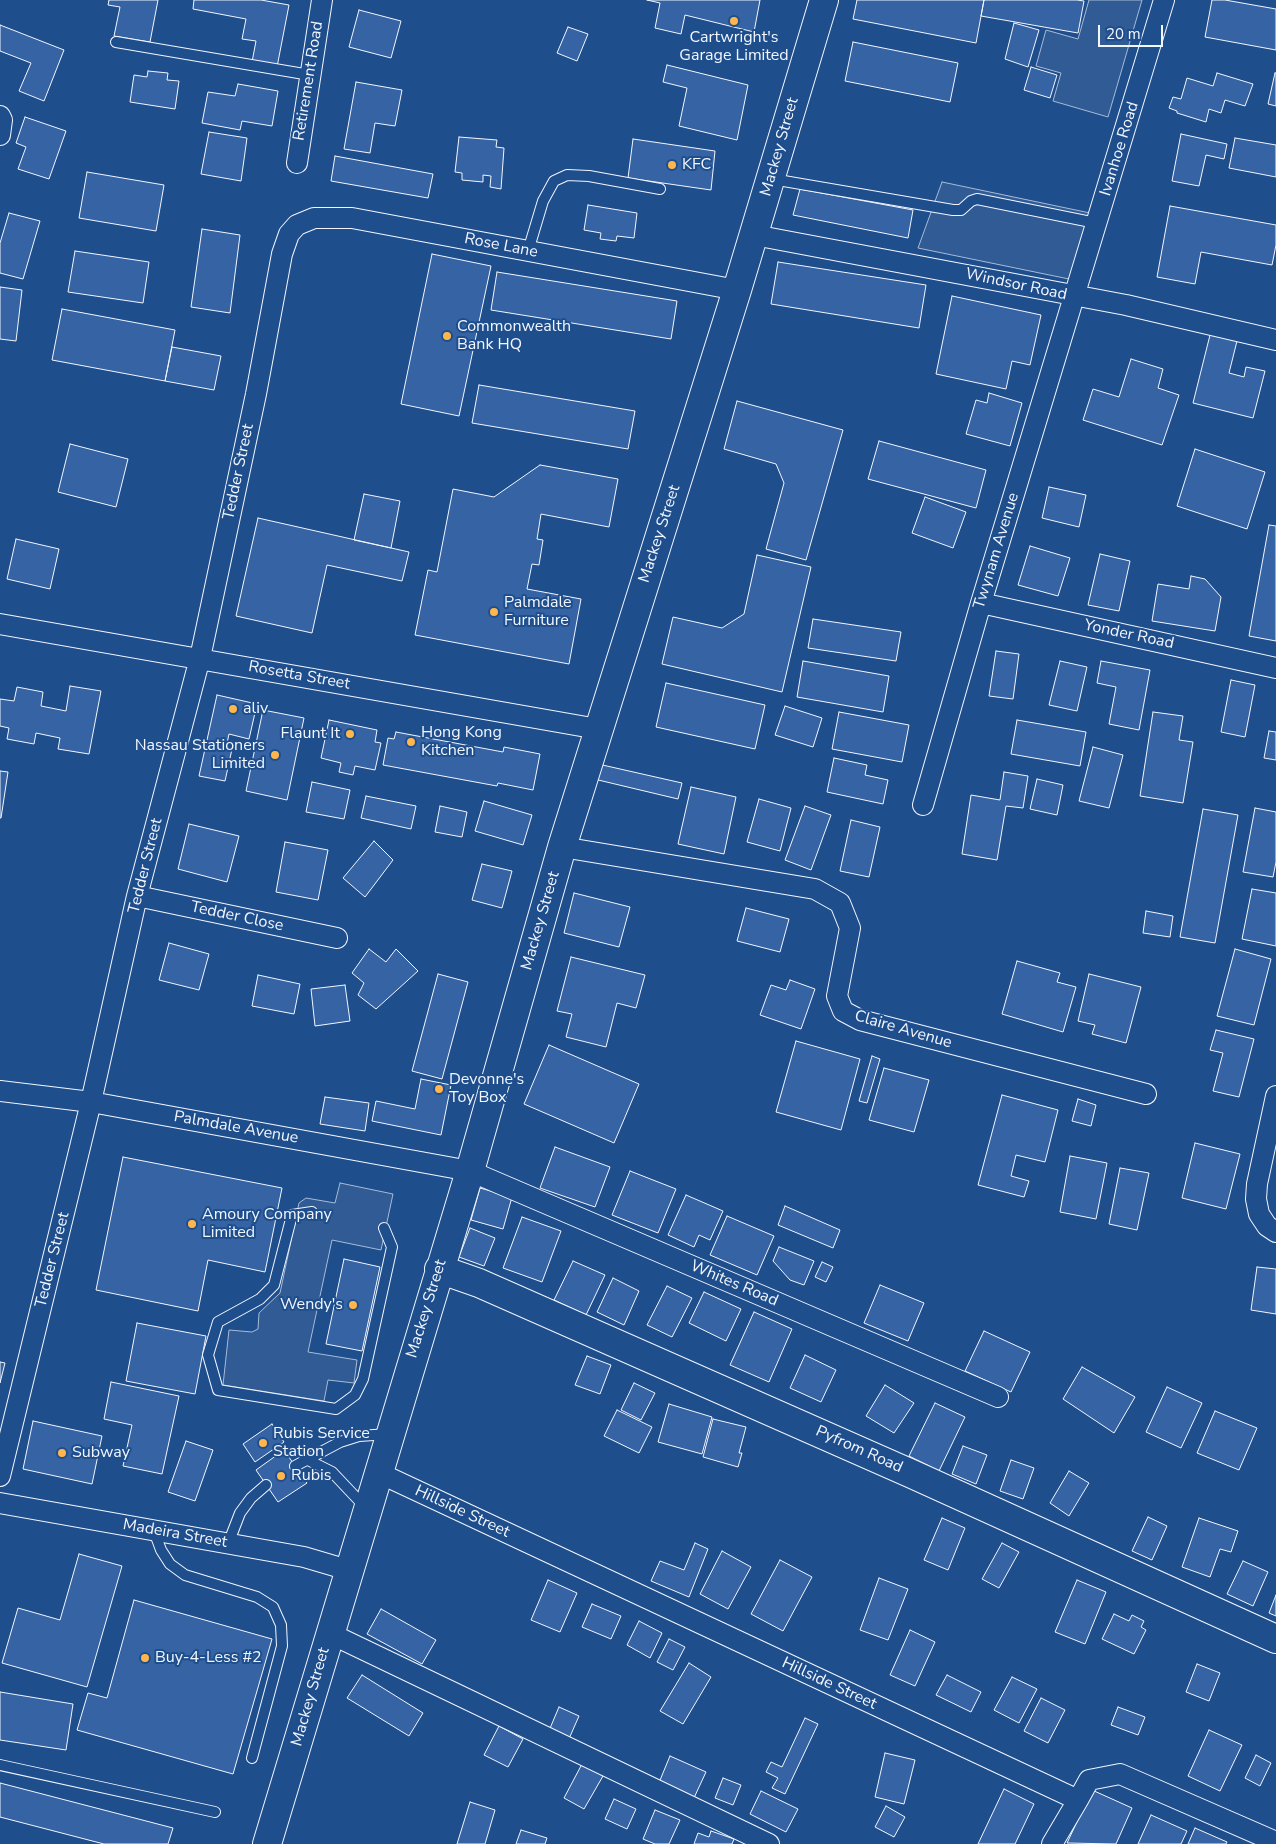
<!DOCTYPE html>
<html>
<head>
<meta charset="utf-8">
<style>
	body { margin:0 }
	#map { position:relative; width:1276px; height:1844px; overflow:hidden; background:#1f4e8c; font-family:"Nunito Sans",sans-serif }
	canvas { display:block }
	.scale { position:absolute; left:1098px; top:25px; width:65px; height:22px; box-sizing:border-box; border:2px solid #f2f6ff; border-top:0; padding-left:6px; font-size:15px; line-height:18px; white-space:nowrap; color:#f2f6ff; -webkit-text-stroke:4px #1f4e8c; paint-order:stroke }
</style>
</head>
<body>
<div id="map">
<canvas width="1276" height="1844"></canvas>
<div class="scale">20 m</div>
</div>
<script>
const c = document.querySelector('canvas').getContext('2d');
c.lineJoin = 'round';
function paint(path, color) { c.fillStyle = color; c.fill(path, 'evenodd'); }
const shape = rows => new Path2D(rows.map(r => 'M' + r).join(''));
function stroke(path, color, width, dash) { c.strokeStyle = color; c.lineWidth = width; c.lineCap = dash ? 'butt' : 'round'; c.setLineDash(dash || []); c.stroke(path); }
function drawText(font, color, halo, rows, align = 'center') {
  c.font = font + ' "Nunito Sans",sans-serif'; c.lineWidth = 4; c.setLineDash([]); c.textBaseline = 'middle'; c.strokeStyle = halo; c.fillStyle = color; for (const [text, x, y, turn = 0] of rows) {
    c.save(); c.translate(x, y); c.rotate((+turn || 0) * Math.PI / 180); c.textAlign = isNaN(turn) ? turn : align; if (halo) c.strokeText(text, 0, 0); c.fillText(text, 0, 0); c.restore();
  }
}
const parking = shape([
	[1089,0,1142,0,1108,117,1053,101,1061,73,1036,66,1046,30,1078,39,1089,0],
	[942,182,1090,213,1069,279,918,248,942,182],
	[340,1183,393,1194,381,1250,332,1240,308,1352,357,1360,354,1383,328,1380,324,1401,223,1385,229,1330,252,1332,258,1329,259,1313,280,1293,299,1203,306,1198,335,1203,340,1183]
]);
paint(parking, '#305b95');
stroke(parking, '#a8bbd7', 1);
const building = shape([
	[109,0,158,0,150,42,114,36,120,7,108,5,109,0],
	[194,0,261,0,289,5,277,67,252,62,256,41,242,39,246,19,193,9,194,0],
	[647,0,760,0,754,32,685,15,681,34,655,28,660,3,647,0],
	[857,0,984,0,976,43,853,19,857,0],
	[984,0,1077,0,1084,1,1078,33,981,16,984,0],
	[1212,0,1225,0,1276,9,1276,50,1205,37,1212,0],
	[359,10,401,21,391,58,349,47,359,10],
	[1014,23,1039,30,1028,67,1005,59,1014,23],
	[0,25,64,50,44,101,19,91,31,63,0,51,0,25],
	[568,27,588,34,577,61,557,53,568,27],
	[853,42,958,63,950,102,845,81,853,42],
	[667,65,748,85,737,140,679,126,687,88,663,82,667,65],
	[1031,67,1057,75,1050,98,1024,90,1031,67],
	[148,71,168,73,167,80,179,81,175,109,130,102,134,75,147,77,148,71],
	[1217,73,1253,84,1245,106,1225,100,1221,113,1209,109,1206,122,1177,113,1177,111,1169,108,1173,97,1181,99,1187,78,1213,86,1217,73],
	[1275,73,1276,73,1276,106,1268,104,1275,73],
	[356,82,402,90,395,126,375,123,370,153,344,149,356,82],
	[238,84,278,91,272,126,242,121,240,130,202,123,208,92,235,96,238,84],
	[25,117,66,131,49,179,18,169,26,147,16,143,25,117],
	[209,132,247,138,241,181,201,174,209,132],
	[1181,134,1227,144,1224,159,1206,155,1199,186,1172,181,1181,134],
	[459,137,497,140,496,147,504,148,501,189,490,187,491,176,483,175,483,182,462,180,462,173,455,172,459,137],
	[1235,138,1276,145,1276,177,1229,168,1235,138],
	[633,139,715,151,711,190,628,178,633,139],
	[335,156,433,174,428,198,331,181,335,156],
	[87,172,164,185,156,231,79,218,87,172],
	[800,189,913,210,908,238,793,215,800,189],
	[588,205,637,213,634,238,617,236,616,241,600,239,601,233,584,230,588,205],
	[1170,206,1276,225,1276,245,1272,265,1201,252,1195,284,1157,277,1170,206],
	[9,213,40,221,23,279,0,273,0,243,9,213],
	[202,229,240,235,230,313,191,307,202,229],
	[75,251,149,262,143,303,68,292,75,251],
	[432,254,491,266,459,416,401,404,432,254],
	[778,262,926,285,919,328,771,304,778,262],
	[497,272,677,301,671,339,491,310,497,272],
	[0,287,22,290,16,341,0,339,0,287],
	[952,296,1041,315,1030,365,1012,361,1006,389,936,374,952,296],
	[62,309,175,330,165,381,52,360,62,309],
	[1211,331,1238,337,1229,373,1244,377,1246,367,1265,371,1253,418,1193,403,1211,331],
	[172,347,221,356,214,390,165,381,172,347],
	[1131,359,1163,369,1158,388,1179,395,1162,445,1083,420,1093,389,1119,397,1131,359],
	[479,385,635,411,628,449,472,423,479,385],
	[989,393,1022,403,1010,446,966,434,976,400,987,403,989,393],
	[737,401,843,430,806,560,766,549,784,483,776,464,724,449,737,401],
	[879,441,986,470,976,508,868,479,879,441],
	[70,444,128,459,116,507,58,492,70,444],
	[1195,449,1265,472,1247,529,1177,506,1195,449],
	[540,465,618,479,609,527,541,514,537,539,543,540,539,565,532,564,527,589,581,599,569,664,415,635,428,570,437,572,453,489,494,497,540,465],
	[1049,487,1086,495,1079,527,1042,518,1049,487],
	[364,494,400,501,391,548,354,540,364,494],
	[925,497,966,512,953,548,912,533,925,497],
	[258,518,409,552,402,581,327,565,312,633,236,616,258,518],
	[1269,525,1276,526,1276,641,1249,636,1269,525],
	[16,539,59,549,50,589,7,579,16,539],
	[1030,546,1070,558,1058,596,1018,585,1030,546],
	[1100,554,1130,561,1119,611,1088,605,1100,554],
	[757,555,811,567,782,692,662,664,673,617,722,628,744,614,757,555],
	[1191,576,1205,579,1221,597,1215,631,1152,621,1158,584,1189,589,1191,576],
	[813,619,901,632,896,661,808,648,813,619],
	[996,651,1019,654,1013,699,989,696,996,651],
	[803,661,889,676,883,712,797,697,803,661],
	[1060,661,1087,667,1077,711,1049,705,1060,661],
	[1101,661,1150,670,1139,730,1109,724,1116,687,1097,683,1101,661],
	[1231,680,1255,685,1245,737,1221,732,1231,680],
	[666,683,765,705,755,749,656,727,666,683],
	[70,686,101,691,89,754,58,749,60,738,36,733,34,744,7,739,9,728,0,726,0,699,14,701,17,687,43,692,41,706,66,711,70,686],
	[217,695,257,704,249,739,229,734,226,748,232,749,225,781,199,776,217,695],
	[785,706,822,718,813,747,775,735,785,706],
	[263,710,304,718,287,800,246,791,263,710],
	[839,712,909,725,902,762,832,749,839,712],
	[1153,712,1183,716,1179,740,1193,742,1183,803,1140,796,1153,712],
	[329,720,377,730,375,742,381,743,375,770,355,766,353,775,339,772,341,763,321,758,329,720],
	[1017,720,1086,732,1080,766,1011,754,1017,720],
	[1269,731,1276,732,1276,760,1264,758,1269,731],
	[396,732,503,752,504,747,540,754,533,790,498,783,497,786,383,765,388,738,394,739,396,732],
	[1093,747,1123,755,1109,808,1079,801,1093,747],
	[834,758,867,765,865,775,888,780,883,804,827,792,834,758],
	[598,764,682,783,678,799,594,779,598,764],
	[0,771,8,772,1,818,0,818,0,771],
	[1004,772,1028,776,1023,808,1006,806,997,860,962,854,971,795,1000,800,1004,772],
	[1037,779,1063,785,1057,815,1030,809,1037,779],
	[312,782,350,790,344,819,306,812,312,782],
	[691,787,736,797,724,854,678,844,691,787],
	[366,796,416,806,411,829,361,818,366,796],
	[759,799,791,808,780,851,747,842,759,799],
	[484,801,532,815,523,845,475,831,484,801],
	[440,806,467,812,462,837,435,832,440,806],
	[805,806,831,815,811,870,785,860,805,806],
	[1255,808,1276,812,1276,862,1273,877,1243,872,1255,808],
	[1203,809,1238,815,1215,943,1180,937,1203,809],
	[851,820,880,827,869,877,840,871,851,820],
	[189,824,239,836,227,882,178,869,189,824],
	[374,841,393,860,365,897,343,878,374,841],
	[285,842,328,850,318,900,276,892,285,842],
	[482,864,512,871,502,908,472,900,482,864],
	[1252,889,1276,893,1276,946,1242,939,1252,889],
	[574,893,630,907,619,947,564,933,574,893],
	[746,908,789,919,780,952,737,941,746,908],
	[1146,911,1173,916,1170,937,1143,933,1146,911],
	[169,943,209,954,199,990,159,980,169,943],
	[369,949,386,962,396,949,418,971,376,1009,358,995,364,983,352,973,369,949],
	[1235,949,1271,959,1254,1025,1217,1016,1235,949],
	[571,957,645,975,636,1008,617,1003,606,1047,566,1037,572,1014,557,1011,571,957],
	[1017,961,1060,973,1057,982,1076,987,1063,1032,1002,1014,1017,961],
	[438,974,468,982,442,1079,412,1071,438,974],
	[1089,974,1141,987,1126,1043,1092,1034,1095,1025,1078,1021,1089,974],
	[258,975,300,984,294,1014,252,1006,258,975],
	[790,980,815,989,801,1029,760,1015,771,985,786,990,790,980],
	[345,985,350,1021,315,1026,311,989,345,985],
	[1216,1030,1254,1039,1239,1097,1213,1091,1223,1053,1210,1050,1216,1030],
	[796,1041,860,1059,841,1130,776,1112,796,1041],
	[549,1045,639,1084,614,1143,524,1104,549,1045],
	[872,1056,880,1059,867,1103,859,1101,872,1056],
	[884,1068,929,1080,914,1132,869,1120,884,1068],
	[421,1079,451,1085,441,1135,372,1121,376,1101,415,1109,421,1079],
	[1002,1095,1058,1110,1045,1162,1016,1155,1011,1176,1029,1181,1024,1197,978,1185,1002,1095],
	[325,1097,369,1103,365,1131,320,1124,325,1097],
	[1078,1099,1096,1105,1091,1126,1072,1121,1078,1099],
	[1195,1143,1240,1154,1226,1209,1182,1198,1195,1143],
	[555,1147,610,1167,595,1207,540,1188,555,1147],
	[1070,1156,1107,1163,1096,1219,1060,1212,1070,1156],
	[123,1157,282,1188,265,1272,208,1260,198,1311,96,1290,123,1157],
	[1120,1168,1149,1173,1137,1230,1109,1224,1120,1168],
	[630,1171,676,1189,658,1233,612,1215,630,1171],
	[480,1188,512,1197,503,1229,471,1220,480,1188],
	[686,1195,723,1211,710,1240,699,1235,694,1247,668,1235,686,1195],
	[785,1206,840,1230,833,1248,778,1225,785,1206],
	[727,1216,774,1236,757,1275,710,1255,727,1216],
	[522,1217,561,1231,542,1282,503,1268,522,1217],
	[470,1228,495,1238,484,1266,459,1257,470,1228],
	[779,1247,814,1261,804,1285,790,1280,773,1261,779,1247],
	[344,1259,380,1267,362,1351,326,1344,344,1259],
	[573,1261,605,1275,586,1315,554,1300,573,1261],
	[822,1262,833,1267,826,1282,815,1277,822,1262],
	[1257,1267,1276,1269,1276,1314,1251,1310,1257,1267],
	[613,1278,639,1291,624,1325,597,1312,613,1278],
	[880,1285,924,1303,908,1341,864,1323,880,1285],
	[667,1286,692,1298,672,1337,647,1325,667,1286],
	[704,1292,741,1309,726,1341,689,1323,704,1292],
	[754,1312,792,1329,769,1382,730,1365,754,1312],
	[137,1323,206,1336,195,1394,126,1381,137,1323],
	[984,1331,1030,1352,1011,1392,965,1371,984,1331],
	[805,1355,836,1370,821,1402,790,1388,805,1355],
	[587,1356,611,1365,600,1394,575,1385,587,1356],
	[0,1362,5,1363,0,1383,0,1362],
	[1082,1367,1135,1397,1114,1433,1063,1399,1082,1367],
	[111,1382,179,1396,162,1474,123,1466,132,1425,104,1419,111,1382],
	[634,1383,655,1393,641,1420,621,1410,634,1383],
	[885,1385,914,1403,894,1433,866,1416,885,1385],
	[1167,1387,1202,1403,1181,1448,1146,1432,1167,1387],
	[935,1403,965,1417,939,1471,909,1456,935,1403],
	[669,1404,712,1417,702,1454,658,1442,669,1404],
	[617,1410,652,1427,639,1453,604,1436,617,1410],
	[1215,1411,1257,1428,1239,1470,1197,1453,1215,1411],
	[713,1419,746,1427,739,1453,742,1453,738,1467,703,1457,713,1419],
	[33,1421,102,1436,92,1484,23,1469,33,1421],
	[272,1424,284,1442,255,1462,243,1444,272,1424],
	[186,1441,213,1450,195,1501,168,1492,186,1441],
	[963,1446,987,1455,976,1484,952,1474,963,1446],
	[284,1450,307,1483,278,1502,256,1470,284,1450],
	[1011,1460,1034,1468,1023,1499,1000,1491,1011,1460],
	[1069,1471,1089,1483,1069,1516,1050,1503,1069,1471],
	[1148,1517,1167,1526,1152,1560,1132,1551,1148,1517],
	[942,1518,965,1528,948,1570,924,1560,942,1518],
	[1199,1518,1238,1531,1231,1552,1220,1549,1210,1577,1182,1567,1199,1518],
	[695,1543,708,1549,689,1597,651,1581,660,1561,684,1570,695,1543],
	[1002,1543,1019,1552,999,1588,982,1579,1002,1543],
	[722,1551,751,1567,728,1609,700,1594,722,1551],
	[79,1554,122,1566,87,1687,2,1663,18,1608,60,1620,79,1554],
	[780,1560,812,1577,783,1631,751,1614,780,1560],
	[1243,1561,1268,1572,1253,1606,1227,1594,1243,1561],
	[879,1578,908,1589,888,1640,860,1630,879,1578],
	[548,1580,577,1593,560,1632,531,1620,548,1580],
	[1077,1580,1106,1592,1085,1644,1055,1632,1077,1580],
	[1276,1595,1276,1616,1269,1613,1276,1595],
	[134,1600,272,1639,233,1774,77,1730,88,1693,107,1698,134,1600],
	[592,1604,621,1616,611,1639,582,1627,592,1604],
	[381,1609,436,1640,422,1664,367,1634,381,1609],
	[1114,1614,1129,1621,1132,1615,1144,1621,1141,1627,1146,1630,1134,1654,1102,1639,1114,1614],
	[639,1621,662,1633,650,1658,627,1645,639,1621],
	[910,1630,935,1642,915,1686,890,1675,910,1630],
	[669,1639,685,1647,673,1670,657,1662,669,1639],
	[689,1663,711,1677,683,1724,660,1711,689,1663],
	[1197,1664,1220,1673,1209,1701,1186,1692,1197,1664],
	[362,1675,423,1713,409,1736,347,1698,362,1675],
	[947,1675,981,1692,971,1712,936,1695,947,1675],
	[1012,1677,1037,1689,1019,1723,994,1710,1012,1677],
	[0,1692,73,1704,66,1750,0,1740,0,1692],
	[1041,1698,1065,1710,1048,1743,1024,1731,1041,1698],
	[559,1707,579,1716,568,1741,548,1733,559,1707],
	[1118,1707,1145,1717,1138,1735,1111,1725,1118,1707],
	[805,1718,818,1724,785,1794,772,1788,778,1778,766,1772,771,1762,782,1767,805,1718],
	[499,1726,523,1739,508,1767,484,1755,499,1726],
	[1209,1730,1242,1745,1220,1791,1188,1776,1209,1730],
	[885,1753,915,1760,904,1804,875,1797,885,1753],
	[1256,1755,1271,1763,1260,1786,1245,1778,1256,1755],
	[670,1756,706,1772,693,1800,658,1785,670,1756],
	[582,1764,603,1776,584,1809,564,1798,582,1764],
	[723,1778,741,1785,733,1805,715,1798,723,1778],
	[0,1783,173,1828,168,1844,104,1844,0,1817,0,1783],
	[1004,1789,1034,1804,1015,1844,978,1844,1004,1789],
	[1092,1790,1132,1808,1116,1844,1067,1843,1092,1790],
	[761,1791,798,1809,786,1832,750,1814,761,1791],
	[614,1799,636,1809,627,1829,605,1819,614,1799],
	[470,1802,495,1810,485,1844,457,1844,470,1802],
	[886,1806,905,1817,894,1837,875,1827,886,1806],
	[655,1810,680,1820,669,1844,655,1844,643,1839,655,1810],
	[1151,1815,1187,1831,1181,1844,1138,1844,1151,1815],
	[1195,1828,1227,1842,1226,1844,1188,1844,1195,1828],
	[521,1830,547,1838,545,1844,516,1844,521,1830],
	[711,1831,734,1839,732,1844,694,1844,698,1833,709,1837,711,1831]
]);
paint(building, '#3563a3');
stroke(building, '#f2f6ff', 1);
const lane = shape([
	[116,42,310,75],
	[772,179,953,210,961,210,971,201,977,199,1096,223],
	[528,251,543,201,554,181,567,175,589,176,660,189],
	[312,1212,292,1215,274,1285,260,1299,218,1322,208,1355,218,1390,336,1409,355,1395,363,1379,392,1247,384,1228],
	[308,1460,332,1472,366,1508],
	[295,1466,340,1442,359,1436,389,1434],
	[154,1531,161,1550,170,1564,185,1575,257,1597,273,1607,281,1625,282,1646,252,1758],
	[228,1544,240,1513,251,1498,266,1485],
	[0,1765,215,1812]
]);
const street = shape([
	[0,116,2,120,0,135],
	[297,163,322,0],
	[754,235,1126,305,1276,340],
	[981,603,1276,668],
	[0,624,598,729],
	[923,805,981,603,1164,0],
	[562,847,815,889,840,903,850,928,837,996,843,1011,860,1020,1146,1094],
	[137,896,337,938],
	[0,1091,91,1102,470,1171,998,1397],
	[1276,1096,1257,1184,1256,1199,1259,1214,1267,1226,1276,1232],
	[377,1472,1078,1800,1089,1780,1120,1774,1276,1842],
	[0,1476,91,1102,137,896,200,658,256,394,282,254,289,234,297,225,314,218,352,218,737,290],
	[0,1503,304,1557,348,1570],
	[329,1633,769,1844],
	[1052,1844,1078,1800]
]);
const secondary = shape([
	[439,1269,479,1283,912,1474,1276,1639],
	[267,1844,470,1171,562,847,737,290,824,0]
]);
stroke(lane, '#f2f6ff', 12);
stroke(street, '#f2f6ff', 22);
stroke(secondary, '#f2f6ff', 30);
stroke(lane, '#1f4e8c', 10);
stroke(street, '#1f4e8c', 20);
stroke(secondary, '#1f4e8c', 28);
for (const [x, y, r, color] of [
	[734,21,5,"#ffb74d"],
	[672,165,5,"#ffb74d"],
	[447,336,5,"#ffb74d"],
	[494,612,5,"#ffb74d"],
	[233,709,5,"#ffb74d"],
	[350,734,5,"#ffb74d"],
	[411,742,5,"#ffb74d"],
	[275,755,5,"#ffb74d"],
	[439,1089,5,"#ffb74d"],
	[192,1224,5,"#ffb74d"],
	[353,1305,5,"#ffb74d"],
	[263,1443,5,"#ffb74d"],
	[62,1453,5,"#ffb74d"],
	[281,1476,5,"#ffb74d"],
	[145,1658,5,"#ffb74d"]
]) { const dot = new Path2D(); dot.arc(x, y, r, 0, 2 * Math.PI); c.fillStyle = color; c.fill(dot); stroke(dot, '#1f4e8c', 2); }
drawText('16px', '#f2f6ff', '#1f4e8c', [
	["Cartwright's",734,38,"center"],
	["Garage Limited",734,56,"center"],
	["KFC",682,165],
	["Commonwealth",457,327],
	["Bank HQ",457,345],
	["Palmdale",504,603],
	["Furniture",504,621],
	["aliv",243,709],
	["Hong Kong",421,733],
	["Kitchen",421,751],
	["Flaunt It",340,734,"right"],
	["Nassau Stationers",265,746,"right"],
	["Limited",265,764,"right"],
	["Devonne's",449,1080],
	["Toy Box",449,1098],
	["Amoury Company",202,1215],
	["Limited",202,1233],
	["Wendy's",343,1305,"right"],
	["Rubis Service",273,1434],
	["Station",273,1452],
	["Subway",72,1453],
	["Rubis",291,1476],
	["Buy-4-Less #2",155,1658]
], 'left');
drawText('16px', '#f2f6ff', '#1f4e8c', [
	["Retirement Road",309,81,-81],
	["Mackey Street",780,147,-74],
	["Ivanhoe Road",1120,149,-73],
	["Rose Lane",501,246,11],
	["Windsor Road",1016,285,12],
	["Tedder Street",239,472,-78],
	["Mackey Street",660,534,-72],
	["Twynam Avenue",997,551,-73],
	["Yonder Road",1129,635,12],
	["Rosetta Street",299,676,10],
	["Tedder Street",146,866,-76],
	["Tedder Close",237,917,12],
	["Mackey Street",541,921,-74],
	["Claire Avenue",903,1030,16],
	["Palmdale Avenue",236,1128,10],
	["Tedder Street",53,1260,-76],
	["Whites Road",734,1284,23],
	["Mackey Street",427,1309,-73],
	["Pyfrom Road",859,1450,24],
	["Hillside Street",462,1512,25],
	["Madeira Street",175,1534,10],
	["Hillside Street",829,1684,25],
	["Mackey Street",311,1697,-74]
]);
</script>
</body>
</html>
